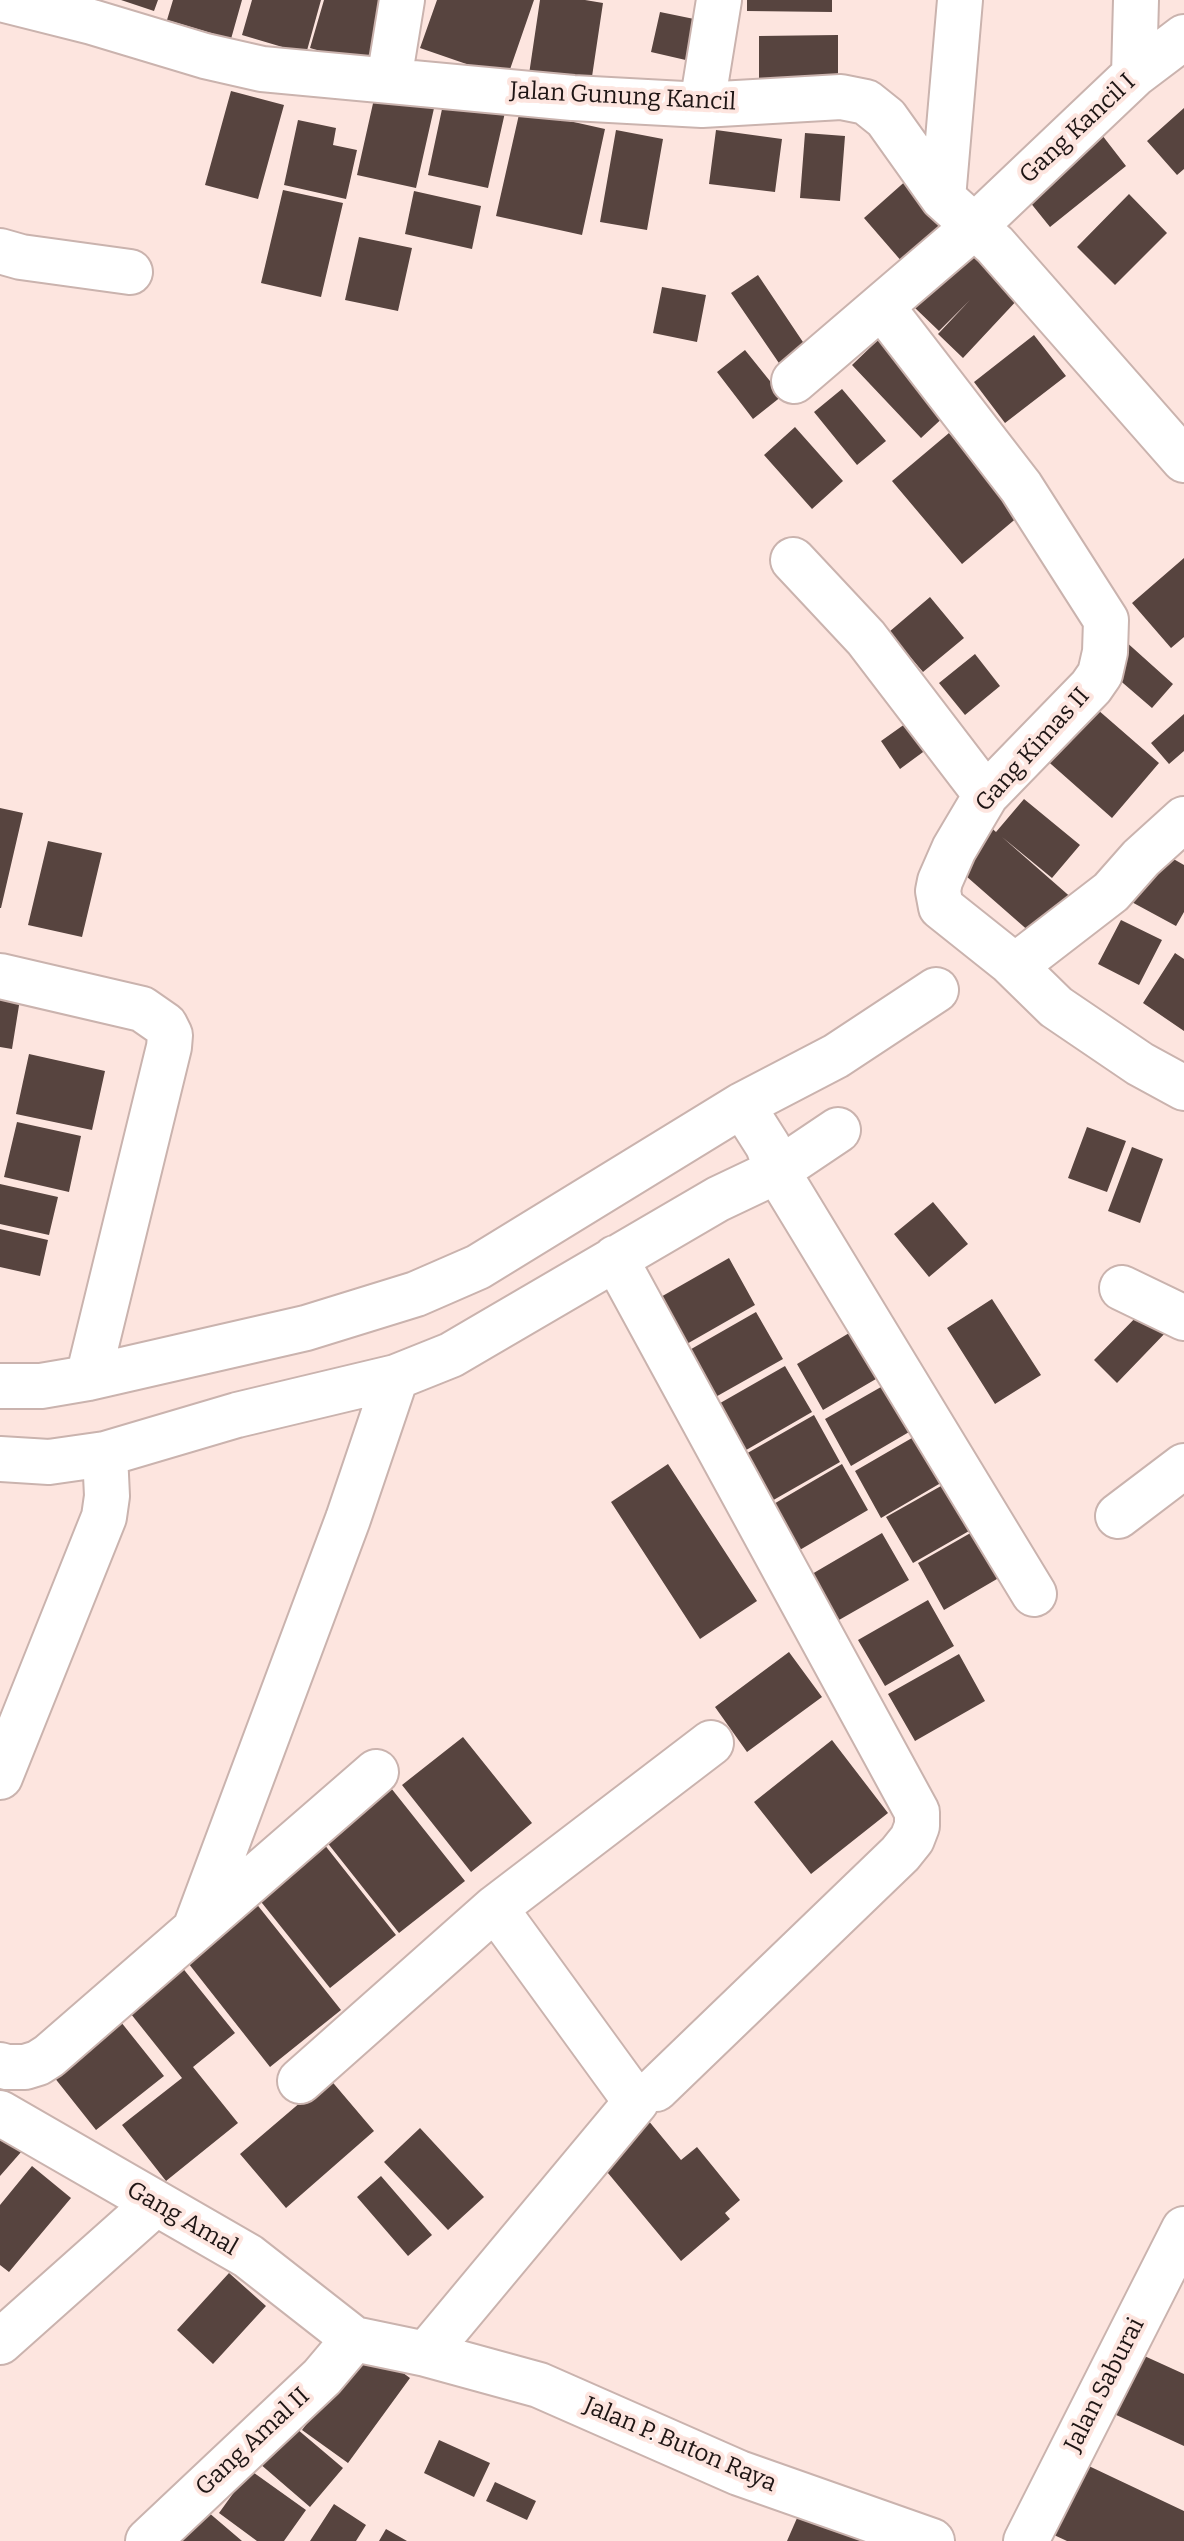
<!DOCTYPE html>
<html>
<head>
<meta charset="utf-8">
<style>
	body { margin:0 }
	canvas { display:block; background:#fde5df }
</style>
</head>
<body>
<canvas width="1184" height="2541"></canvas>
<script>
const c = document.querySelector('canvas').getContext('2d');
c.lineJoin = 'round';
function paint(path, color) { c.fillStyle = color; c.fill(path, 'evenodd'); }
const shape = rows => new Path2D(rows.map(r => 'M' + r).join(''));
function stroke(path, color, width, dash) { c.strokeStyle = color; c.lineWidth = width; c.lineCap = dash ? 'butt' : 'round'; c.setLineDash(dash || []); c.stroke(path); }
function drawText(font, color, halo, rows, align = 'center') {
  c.font = font + ' Bitter,serif'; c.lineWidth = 8; c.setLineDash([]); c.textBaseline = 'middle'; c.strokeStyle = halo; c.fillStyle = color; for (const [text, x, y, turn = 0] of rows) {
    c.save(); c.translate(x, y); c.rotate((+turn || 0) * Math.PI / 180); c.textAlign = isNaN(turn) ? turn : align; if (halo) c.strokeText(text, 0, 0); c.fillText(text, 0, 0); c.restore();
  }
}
paint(shape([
	[121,0,158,0,154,11],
	[173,0,242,0,231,39,167,20],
	[252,0,321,0,306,54,242,35],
	[324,0,386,0,368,65,310,48],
	[437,0,534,0,507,78,420,48],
	[540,0,585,0,603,3,590,90,528,81],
	[747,0,832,0,832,12,747,11],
	[660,12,699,20,690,61,651,52],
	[838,35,838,81,759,82,759,36],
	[378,81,437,95,416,188,357,175],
	[231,91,284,105,258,199,205,185],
	[445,95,506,108,488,188,428,175],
	[1184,108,1184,169,1177,175,1147,141],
	[520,110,605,129,582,235,496,216],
	[298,120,336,128,333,145,357,150,346,199,284,185],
	[616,130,663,139,647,230,600,222],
	[716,130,782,139,775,192,709,184],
	[805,133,845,136,840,201,800,198],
	[1102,135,1126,166,1050,227,1025,196],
	[909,178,948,223,903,263,864,218],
	[283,190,343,203,321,297,261,283],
	[414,191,481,206,472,249,405,234],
	[1129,194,1167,233,1115,285,1077,247],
	[359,237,412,248,398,311,345,300],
	[972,247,1020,297,963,358,938,334,970,300,939,331,914,307],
	[758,275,809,351,783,369,731,293],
	[662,287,706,295,697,342,653,333],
	[1034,335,1066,376,1005,423,974,382],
	[878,340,948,413,921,438,852,365],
	[745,350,782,396,753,419,717,372],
	[842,389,886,441,857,465,814,412],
	[795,427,843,481,812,509,764,455],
	[949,433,1019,516,962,564,892,481],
	[1184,558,1184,637,1171,648,1132,603],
	[930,597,964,638,923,672,889,632],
	[1124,640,1173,684,1152,708,1102,665],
	[975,654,1000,686,965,715,939,683],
	[1090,703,1159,763,1112,818,1043,757],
	[919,714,938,741,900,769,881,741],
	[1184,714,1184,751,1169,764,1151,743],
	[1024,799,1080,845,1052,878,1002,837,1074,900,1039,940,950,862,985,822,996,832],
	[0,808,23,813,1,908,0,908],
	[48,841,102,853,82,937,28,925],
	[1156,849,1184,865,1184,912,1176,926,1128,900],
	[1121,920,1162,940,1139,985,1098,964],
	[1175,953,1184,959,1184,1031,1143,1003],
	[0,989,21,993,12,1049,0,1047],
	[29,1054,105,1071,92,1130,16,1114],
	[17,1122,81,1136,69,1192,4,1177],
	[1087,1127,1126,1141,1107,1192,1068,1178],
	[1132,1147,1163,1159,1140,1223,1108,1211],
	[0,1184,58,1197,49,1235,0,1224],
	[933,1202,968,1244,929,1277,894,1234],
	[0,1229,48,1240,40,1276,0,1267],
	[729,1258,755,1305,685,1345,659,1298],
	[992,1299,1041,1375,995,1404,947,1328],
	[1147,1306,1170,1328,1117,1383,1094,1360],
	[756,1312,783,1359,712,1399,686,1352],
	[866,1323,893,1369,823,1410,797,1364],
	[785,1366,812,1412,741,1453,715,1406],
	[895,1379,921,1425,851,1466,825,1419],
	[814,1415,840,1462,770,1502,744,1455],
	[924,1431,951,1477,881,1518,855,1471],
	[668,1464,757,1601,700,1639,611,1502],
	[842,1464,868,1510,798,1551,772,1505],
	[957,1477,983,1523,913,1563,886,1517],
	[988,1523,1014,1569,944,1610,918,1563],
	[882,1533,909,1580,839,1620,812,1574],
	[928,1600,954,1646,885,1686,858,1640],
	[789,1652,822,1697,747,1752,715,1707],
	[959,1654,985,1701,915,1741,888,1694],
	[463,1737,532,1823,471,1872,402,1785],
	[832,1740,888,1813,811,1874,754,1802],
	[391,1788,465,1881,399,1933,326,1841],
	[320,1839,396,1935,330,1988,254,1893],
	[251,1897,341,2010,270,2067,181,1954],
	[181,1966,235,2033,193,2067,238,2123,166,2181,122,2125,182,2078,127,2009],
	[117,2017,164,2076,96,2130,50,2072],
	[329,2078,374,2131,286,2208,240,2154],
	[643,2114,681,2160,697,2147,740,2200,725,2213,730,2219,681,2261,593,2155],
	[420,2128,484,2197,448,2230,384,2162],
	[0,2132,22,2151,0,2176],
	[32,2166,71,2198,9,2272,0,2265,0,2205],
	[381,2176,432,2235,408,2256,357,2197],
	[229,2273,266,2306,213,2364,177,2330],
	[365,2345,410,2378,348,2463,302,2430],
	[1129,2349,1184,2374,1184,2446,1101,2408],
	[284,2418,343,2468,310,2507,252,2457],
	[439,2440,490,2463,474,2497,424,2473],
	[1074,2459,1184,2511,1184,2541,1067,2541,1041,2529],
	[250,2470,306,2510,284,2541,257,2541,219,2513],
	[495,2482,536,2501,527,2520,486,2501],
	[194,2500,242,2541,160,2541],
	[804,2502,898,2541,787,2541],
	[334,2504,366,2525,356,2541,310,2541],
	[386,2529,407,2541,379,2541]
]), '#57443f');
const minor = shape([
	[5,0,92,22,205,56,262,69,573,98,702,105,841,97,866,102,886,118,943,198,995,245,1184,460],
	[1134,75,1136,0],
	[389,80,402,0],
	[702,105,719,0],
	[943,198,960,0],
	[0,251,21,257,130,272],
	[882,307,1021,487,1106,620,1105,652,1100,674,1091,687,986,795,954,849,940,881,938,891,941,907,1010,962,1056,1007,1140,1064,1184,1088],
	[794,381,976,225,1134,75,1184,37],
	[793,560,866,638,986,795],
	[1015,966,1111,892,1141,858,1184,819],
	[0,976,142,1009,165,1025,170,1035,169,1047,88,1378],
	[742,1105,768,1146,777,1171,1034,1594],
	[615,1258,917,1812,917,1826,912,1839,900,1854,656,2089],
	[1122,1288,1184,1318],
	[0,1386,41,1386,88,1378,306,1328,416,1294,478,1267,742,1105,836,1056,936,990],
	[0,1459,49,1462,105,1454,237,1415,396,1377,451,1355,480,1338,718,1199,777,1171,838,1130],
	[1118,1516,1184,1466],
	[0,1777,104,1517,107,1496,105,1454],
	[195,1929,348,1519,396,1377],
	[0,2065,7,2067,25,2067,38,2063,49,2056,376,1772],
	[300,2081,495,1908,711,1743],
	[0,2113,248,2256,354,2339,426,2354,539,2385,739,2473,932,2541],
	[0,2342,156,2203],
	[426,2354,636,2102,495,1908],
	[148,2541,322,2377,354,2339],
	[1026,2541,1184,2229]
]);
stroke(minor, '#cab3ae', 48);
stroke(minor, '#fff', 44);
drawText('24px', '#1e1514', '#fde5df', [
	["Jalan Gunung Kancil",623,97,3],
	["Gang Kancil I",1078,129,-43],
	["Gang Kimas II",1033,750,-48],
	["Gang Amal",182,2219,30],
	["Jalan Saburai",1105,2385,-63],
	["Gang Amal II",253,2442,-43],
	["Jalan P. Buton Raya",680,2445,23]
]);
</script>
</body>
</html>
